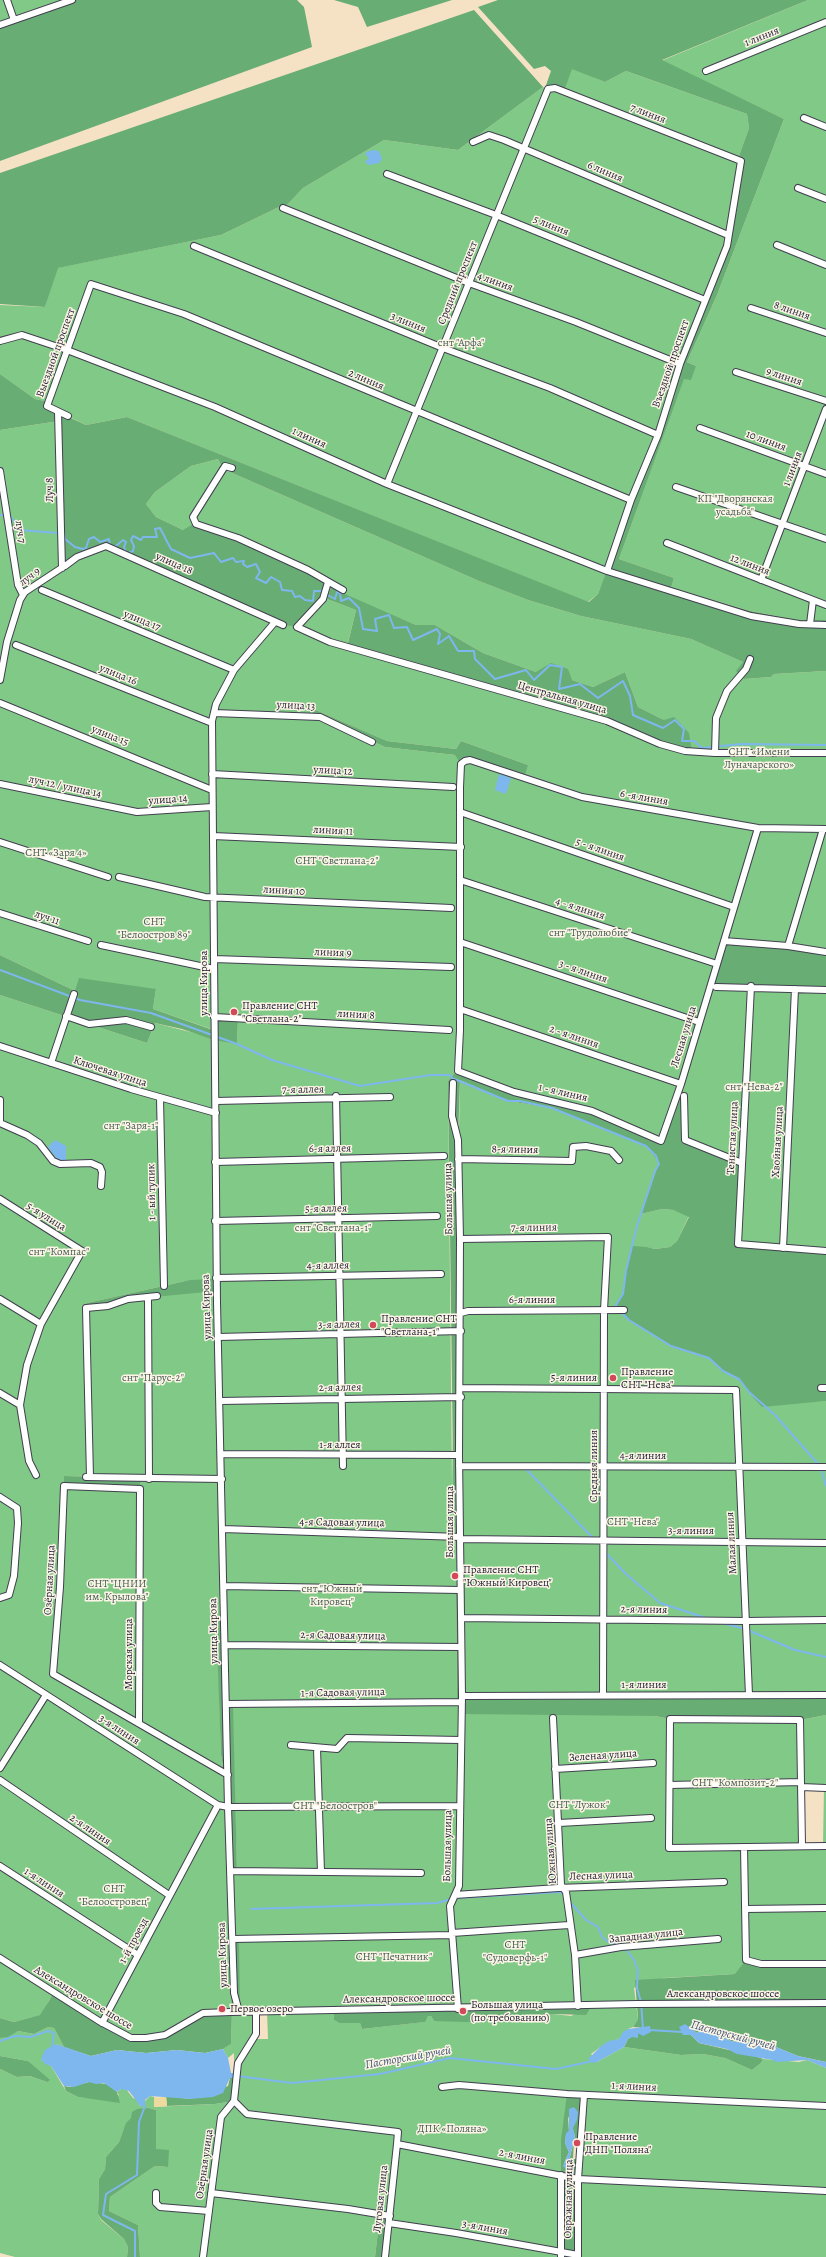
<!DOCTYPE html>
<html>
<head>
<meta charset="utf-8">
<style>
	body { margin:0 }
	canvas { display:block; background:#f5e1c4 }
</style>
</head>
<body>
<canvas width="826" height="2257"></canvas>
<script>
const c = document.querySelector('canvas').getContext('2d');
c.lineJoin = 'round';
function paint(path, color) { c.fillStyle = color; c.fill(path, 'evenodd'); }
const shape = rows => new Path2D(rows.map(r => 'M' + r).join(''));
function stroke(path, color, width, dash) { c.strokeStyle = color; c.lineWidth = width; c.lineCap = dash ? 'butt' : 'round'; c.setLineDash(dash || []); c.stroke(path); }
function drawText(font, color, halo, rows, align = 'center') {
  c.font = font + ' Alegreya,serif'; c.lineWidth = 3; c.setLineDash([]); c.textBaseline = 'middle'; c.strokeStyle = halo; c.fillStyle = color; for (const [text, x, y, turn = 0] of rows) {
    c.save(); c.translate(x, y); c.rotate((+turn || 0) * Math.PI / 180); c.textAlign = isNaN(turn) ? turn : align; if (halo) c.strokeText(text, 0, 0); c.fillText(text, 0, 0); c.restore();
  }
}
paint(shape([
	[0,0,72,0,0,25],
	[808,0,826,0,826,620,796,620,751,611,671,588,674,578,619,559,684,378,696,366,687,362,717,295,784,119,661,61],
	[572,68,605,82,626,71,637,75,747,114,749,128,739,156,727,248,605,576,598,594,588,602,127,417,86,425,47,406,48,402,35,399,0,374,0,305,45,307,57,268,221,235,279,207,286,206,303,188,384,140,458,150,543,87,545,88],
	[59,421,103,546,136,558,195,523,183,530,156,517,146,504,155,492,191,466,218,459,223,469,479,581,528,600,581,616,691,639,743,662,744,679,771,677,774,674,826,671,826,1251,738,1244,662,1139,632,1128,452,1077,448,1081,452,1485,460,1080,508,1101,552,1108,646,1146,659,1161,641,1214,662,1209,673,1210,689,1216,677,1241,670,1247,655,1249,646,1247,624,1280,623,1294,616,1305,622,1313,631,1322,676,1349,709,1358,723,1371,739,1379,751,1395,805,1402,826,1401,826,1695,462,1695,456,1591,457,1702,226,1703,217,1617,221,1755,225,1777,231,1996,232,1939,230,1871,237,1871,232,1707,461,1705,655,1716,670,1719,800,1720,826,1715,826,1964,735,1974,664,1978,634,1988,638,2019,633,2027,628,2029,619,2039,603,2045,591,2054,597,2062,624,2047,681,2055,703,2054,725,2058,752,2070,761,2063,763,2059,799,2062,807,2060,826,2068,826,2257,578,2257,581,2139,567,2095,561,2257,385,2257,380,2215,375,2257,140,2257,138,2225,109,2211,110,2197,155,2166,168,2167,156,2150,156,2110,149,2108,141,2110,124,2129,119,2142,106,2157,105,2169,99,2179,98,2214,101,2220,124,2239,128,2247,127,2257,15,2257,0,2253,0,2069,17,2077,30,2076,47,2082,28,2061,0,2056,0,2038,18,2031,34,2034,48,2027,54,2028,64,2047,56,2044,41,2059,51,2066,66,2091,78,2097,109,2100,119,2095,117,2092,121,2089,126,2089,133,2098,137,2099,140,2106,150,2096,154,2097,154,2107,215,2104,234,2101,234,2053,228,2058,223,2049,231,2044,232,2012,166,2035,131,2038,50,1999,41,2015,14,2022,0,2018,0,995,147,1043,155,1023,237,1044,238,1019,214,1030,153,1009,156,989,75,991,0,955,0,430],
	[331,589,416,625,435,625,483,653,536,672,572,680,593,687,625,672,638,707,664,720,347,646,356,610,327,599],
	[309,707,387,741,456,749,461,741,528,765,470,760,455,755,385,747,320,717],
	[190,1280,86,1308,87,1303],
	[64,1476,141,1478,141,1479,140,1488,64,1486],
	[801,1787,824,1788,823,1846,802,1845],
	[592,2006,571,2016,553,2014,530,2020,434,2021,431,2016,428,2016,424,2022,362,2029,360,2023,339,2023,334,2020,334,2011],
	[267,2011,268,2039,254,2039,256,2012]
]), '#80c986');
paint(shape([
	[72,0,297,0,304,7,312,47,0,161,0,25],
	[334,0,452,0,367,27,358,7],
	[498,0,808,0,662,60,784,119,717,295,687,362,696,366,691,380,684,379,619,559,674,578,671,588,751,611,796,620,826,620,826,671,774,674,771,677,744,679,736,671,743,662,691,639,581,616,528,600,479,581,223,469,218,459,191,466,155,492,146,504,156,517,183,530,195,523,238,538,308,570,327,584,323,599,298,627,285,625,106,546,61,568,59,421,0,430,0,374,35,399,49,402,47,407,86,425,127,417,589,602,598,594,660,428,683,357,727,248,739,156,749,128,747,114,626,71,605,82,572,69,564,91,545,88,551,71,545,66,534,69,478,7],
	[474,10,543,87,458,150,384,140,303,188,286,206,279,207,221,235,58,268,45,307,0,304,0,173],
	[331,588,416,625,435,625,483,653,536,672,551,663,568,669,572,680,593,687,625,672,638,707,664,720,674,717,689,733,692,752,680,750,607,721,347,647,356,610,327,599],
	[309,707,387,741,456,749,461,741,528,765,524,778,470,760,461,764,455,755,385,747,320,717,310,717],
	[723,944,784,946,826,952,826,989,711,985],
	[0,955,75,991,79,978,156,989,153,1009,213,1030,213,1018,238,1019,237,1044,214,1040,182,1029,155,1023,147,1043,0,995],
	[458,1070,514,1092,592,1111,662,1139,679,1090,683,1092,685,1140,742,1166,738,1244,826,1251,826,1401,762,1407,751,1395,739,1379,723,1371,709,1358,676,1349,631,1322,622,1313,616,1305,623,1294,624,1280,632,1246,647,1247,655,1249,670,1247,677,1241,689,1217,673,1210,662,1209,641,1214,659,1162,646,1146,552,1108,508,1101,460,1080,458,1141,460,1535,454,1535,448,1081],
	[216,1279,216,1291,154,1297,86,1308,87,1303,190,1280],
	[64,1476,141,1478,140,1489,64,1486],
	[456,1590,460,1591,462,1695,826,1695,826,1715,800,1720,670,1719,655,1716,461,1714,461,1705,233,1707,237,1871,230,1871,232,1939,239,1939,240,2012,232,2012,231,2044,223,2049,205,2053,177,2050,146,2053,117,2050,91,2056,64,2047,54,2028,48,2027,34,2034,18,2031,8,2037,0,2038,0,2018,14,2022,40,2015,54,1993,131,2038,166,2035,203,2013,232,2012,225,1777,221,1755,216,1616,224,1616,226,1703,457,1702],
	[746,1960,761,1964,826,1964,826,2062,798,2056,776,2047,731,2041,704,2028,697,2033,687,2026,691,2035,699,2043,755,2056,763,2059,761,2063,752,2070,725,2058,703,2054,681,2055,624,2047,628,2039,638,2033,641,2034,646,2028,633,2027,638,2019,635,1980,735,1974],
	[592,2005,586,2015,553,2014,530,2020,466,2022,434,2021,431,2016,428,2016,425,2022,362,2029,360,2023,339,2023,334,2020,334,2010],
	[0,2056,28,2061,50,2080,47,2082,30,2076,17,2077,0,2069],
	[230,2078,235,2078,234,2101,215,2104,167,2106,166,2096,190,2099,228,2086],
	[89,2082,107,2084,117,2092,120,2103,78,2097,66,2091,64,2086,70,2087],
	[567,2094,584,2095,581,2139,574,2139,573,2159,580,2159,578,2257,561,2257,561,2140],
	[568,2116,575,2136,569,2161,571,2164,564,2163,569,2152,565,2143,566,2134,569,2132],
	[149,2108,156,2110,156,2149,169,2150,168,2167,155,2166,110,2197,109,2211,138,2225,140,2257,127,2257,128,2247,124,2239,101,2219,98,2214,99,2179,105,2169,106,2157,119,2142,126,2123,131,2118,132,2112,137,2109],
	[380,2214,389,2216,385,2257,375,2257]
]), '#68ad73');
paint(shape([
	[166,2096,167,2106,154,2107,154,2097,158,2098]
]), '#eeda9e');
paint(shape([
	[372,150,379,151,382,159,379,163,369,165,366,163,365,161,369,159,365,153],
	[499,774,511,778,506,794,495,790],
	[55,1140,66,1146,66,1161,57,1159,48,1147],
	[685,2024,697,2033,704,2028,731,2041,776,2047,798,2056,826,2062,826,2068,807,2060,776,2062,773,2060,737,2054,727,2049,699,2043,691,2035,683,2035,679,2027],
	[650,2026,651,2032,643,2036,638,2033,638,2038,632,2037,628,2039,624,2047,597,2062,593,2063,588,2059,601,2046,609,2041,619,2039,623,2032,628,2029],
	[56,2044,91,2056,117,2050,146,2053,177,2050,205,2053,223,2049,228,2058,231,2073,235,2073,235,2078,230,2078,223,2093,213,2097,190,2099,150,2096,145,2100,145,2105,141,2107,129,2091,121,2089,117,2092,104,2083,96,2084,89,2082,74,2087,64,2086,51,2066,45,2064,41,2059,45,2050],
	[574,2107,578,2112,577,2120,573,2128,575,2136,569,2161,572,2168,567,2170,563,2166,569,2152,565,2143,566,2133,569,2131,569,2109]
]), '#7db7ee');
stroke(shape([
	[0,515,4,515],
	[11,517,20,530,57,533],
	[64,533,65,539,75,547,83,549,86,548,89,539,94,537,100,542,109,539,110,546,116,546,123,540,126,542,124,547,126,552,129,553,133,551,134,546,131,540,133,536,141,540,143,537,157,537,155,529,160,528,171,549,190,558,214,553,221,562,233,558,236,562,244,561,243,564,247,567,256,564,260,572,256,578,266,583,271,577,280,582,282,590,292,591,295,597,300,596,305,600,313,601,314,591,321,591],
	[326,594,335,599,337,592,340,593,341,601,349,598,359,608,363,629,377,631,375,619,389,615,394,628,407,627,413,640,437,629,440,634,438,644,449,636,458,651,474,651,475,659,495,679,526,670,534,680,550,665,562,667,559,689,580,684,598,698,623,681,630,696,633,715,663,728,675,720,684,729,682,741,694,741,702,748,741,744,826,745],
	[0,970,80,1000,151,1013,237,1044,272,1060,360,1086,431,1075,450,1075,452,1078,508,1101,520,1101,552,1108,646,1146,656,1156,659,1164,655,1171,637,1226,626,1271,623,1294,616,1305,618,1309],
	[621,1312,629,1320,671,1346,709,1358,723,1371,739,1379,749,1392,775,1415,818,1464],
	[525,1468,593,1538],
	[821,1469,826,1486],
	[605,1552,625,1573,660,1603,706,1618],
	[722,1623,745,1629,795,1650,826,1657],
	[455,1898,560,1892,566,1895],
	[569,1901,586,1920,598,1927,602,1937,610,1943,619,1945],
	[251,1909,437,1903,451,1899],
	[625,1948,634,1960,638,1971,637,1988,641,2002,643,2029],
	[649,2030,682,2032],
	[0,2041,15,2036,30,2037,48,2031,54,2033,52,2046,54,2047],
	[237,2076,292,2083,380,2074,450,2058,556,2069,593,2061],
	[135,2257,135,2231,103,2215,106,2194,137,2175,139,2122,145,2106]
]), '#7db7ee', 2);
const minor = shape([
	[7,0,14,20],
	[0,25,72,0],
	[706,71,826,22],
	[804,118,826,127],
	[473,142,489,135,504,140,728,235],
	[387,174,496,215,705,300],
	[798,188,826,199],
	[283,208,469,283,576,322,680,364],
	[777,245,826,265],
	[194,246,443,348,550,388,658,435],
	[751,308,826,333],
	[0,341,22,335,67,350,215,407,387,484,607,571,751,616,799,624,826,625],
	[736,372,826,401],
	[58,412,62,568],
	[68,416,47,406,91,284,184,314,631,500],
	[700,428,826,474],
	[232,468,225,466,193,517,196,524,238,538,308,570,343,590],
	[0,471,18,585,23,595],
	[387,484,548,89,555,88,741,161,727,246,680,364,658,435,631,500,607,571],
	[676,487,826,539],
	[667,543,826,605],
	[65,566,77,557,106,546,283,625],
	[761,580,826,409],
	[328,582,323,599,297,627,330,642,607,721,660,744,685,751,715,753,826,753],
	[42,590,234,670],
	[810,624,813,600],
	[16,645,212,723],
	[0,680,7,642,20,600,25,592,63,567],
	[0,703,212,790],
	[214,713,320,717,372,742],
	[715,753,716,718,727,691,746,669,750,659],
	[212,774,453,787],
	[0,784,137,812,212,807],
	[460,812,734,907],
	[758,828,681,1084,661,1141,592,1111,514,1092,458,1071,460,1030,460,787,461,764,465,761,470,760,582,797,758,828,826,829],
	[213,836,461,847],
	[0,842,108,877],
	[119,877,205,897,451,908],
	[460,880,717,964],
	[0,913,88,941],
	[724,941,788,946,826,952],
	[460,942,699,1022],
	[101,945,214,969],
	[788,946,823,829],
	[214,959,451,967],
	[751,986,738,1244,826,1251],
	[716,987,826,990],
	[460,1009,681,1084],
	[66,1016,89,1024,126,1020,151,1027],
	[214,1017,449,1030],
	[0,1046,131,1089,216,1113],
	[51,1063,74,994],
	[453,1083,452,1116,458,1140,460,1239,459,1455,462,1696,459,1886,450,1906,458,2009],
	[336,1096,343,1466],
	[684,1096,685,1140,742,1163],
	[160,1098,164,1286],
	[0,1100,0,1123,27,1135,39,1143,53,1161,60,1164,91,1163,100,1167,102,1172,101,1186],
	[216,1101,390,1097],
	[458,1159,572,1161,573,1147,586,1146,611,1151,619,1160],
	[215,1162,444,1156],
	[0,1199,82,1251,41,1324,27,1365,20,1405,29,1461,36,1475],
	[215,1221,437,1216],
	[460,1239,608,1237,604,1310,603,1695],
	[783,1248,795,989],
	[216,1278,441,1274],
	[148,1297,149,1479],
	[0,1299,41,1324],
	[461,1313,468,1311,624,1310],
	[218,1337,461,1331],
	[461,1388,736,1390,749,1695],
	[821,1388,826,1388],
	[0,1393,20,1405],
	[220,1401,461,1397],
	[221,1454,459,1455],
	[459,1466,826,1467],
	[86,1477,222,1479],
	[90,1477,86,1308,108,1306,128,1299,157,1296],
	[0,1497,17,1508,18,1523,14,1576,9,1595,0,1598],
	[223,1529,460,1537],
	[460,1539,826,1543],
	[224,1586,460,1590],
	[461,1618,746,1621,826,1620],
	[225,1645,461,1647],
	[0,1665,218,1805,228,1807,459,1806],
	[462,1696,826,1695],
	[226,1704,462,1702],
	[553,1718,561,1885,566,1892,575,1955,578,2006],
	[139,1723,140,1489,64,1486,60,1587,53,1674,228,1775],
	[291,1745,337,1749,347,1738,461,1740],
	[317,1748,321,1872],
	[0,1768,46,1695],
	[555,1769,653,1763],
	[0,1780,169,1895],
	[670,1785,801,1782],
	[801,1787,826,1788],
	[559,1823,651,1818],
	[802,1846,800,1720,670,1719,669,1848,826,1846],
	[744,1847,746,1960,761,1964,826,1964],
	[0,1866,138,1955],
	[231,1871,421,1873],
	[455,1895,558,1888,724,1882],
	[745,1909,826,1908],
	[452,1933,569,1925],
	[233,1939,452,1935],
	[575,1955,621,1947,718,1939],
	[0,1958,99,2021,131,2038,146,2038,165,2035,203,2013,231,2012,637,2004,826,2003],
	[239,2012,234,1993,228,1807,217,1302,212,721,216,704,234,670,275,622],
	[102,2023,218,1805],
	[442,2087,459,2085,567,2094,826,2106],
	[234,2101,247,2114,398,2132,397,2144,578,2179,826,2191],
	[561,2175,561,2257],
	[156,2193,156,2203,160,2207,209,2211],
	[211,2193,348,2209,390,2216],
	[389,2223,456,2233,578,2255],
	[203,2257,221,2117,234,2101,238,2063,256,2034,256,2012],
	[385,2257,397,2144],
	[578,2257,578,2179,584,2095]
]);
stroke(minor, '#423f50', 8);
stroke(minor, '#fff', 6);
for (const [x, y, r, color] of [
	[234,1012,4,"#d1495b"],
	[373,1325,4,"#d1495b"],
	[613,1378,4,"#d1495b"],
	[455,1576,4,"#d1495b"],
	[222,2009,4,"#d1495b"],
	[463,2011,4,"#d1495b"],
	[577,2143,4,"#d1495b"]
]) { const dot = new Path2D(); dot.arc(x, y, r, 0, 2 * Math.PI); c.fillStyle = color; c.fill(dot); stroke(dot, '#fcf5e5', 1.5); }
drawText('11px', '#22223b', '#fcf5e5', [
	["1 линия",762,37,-22],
	["7 линия",648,114,21],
	["6 линия",605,172,23],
	["5 линия",551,226,22],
	["4 линия",495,282,20],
	["Средний проспект",458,283,-68],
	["8 линия",792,311,19],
	["3 линия",408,323,22],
	["Выездной проспект",56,353,-70],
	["Въездной проспект",671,364,-71],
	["9 линия",784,377,18],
	["2 линия",366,380,23],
	["1 линия",309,438,24],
	["10 линия",766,441,20],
	["1 линия",793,469,-69],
	["Луч 8",50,490,-91],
	["луч 7",20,532,81],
	["улица 18",174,564,24],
	["12 линия",750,565,21],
	["луч 9",30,577,-37],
	["улица 17",142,621,22],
	["улица 16",118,675,22],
	["Центральная улица",562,698,16],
	["улица 13",296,706,3],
	["улица 15",110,736,22],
	["улица 12",333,771,3],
	["луч 12 / улица 14",65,787,12],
	["6 -я линия",644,798,10],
	["улица 14",168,800,-4],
	["линия 11",333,831,3],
	["5 - я линия",600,850,19],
	["линия 10",284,891,3],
	["4 - я линия",580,909,18],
	["луч 11",47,918,19],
	["линия 9",333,953,2],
	["3 - я линия",583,972,19],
	["улица Кирова",204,983,-90],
	["линия 8",356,1015,3],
	["2 - я линия",574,1037,19],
	["Лесная улица",684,1037,-73],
	["Ключевая улица",110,1072,18],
	["7-я аллея",303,1090,-1],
	["1 - я линия",563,1093,13],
	["Тенистая улица",733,1138,-87],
	["Хвойная улица",778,1142,-87],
	["6-я аллея",330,1149,-1],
	["8-я линия",515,1150,1],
	["1 - ый тупик",152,1192,-91],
	["Большая улица",449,1199,-91],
	["5-я аллея",326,1209,-1],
	["5-я улица",46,1217,32],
	["7-я линия",534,1228,-1],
	["4-я аллея",328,1266,-1],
	["6-я линия",532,1300],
	["улица Кирова",207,1307,-92],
	["3-я аллея",339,1325,-1],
	["5-я линия",574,1378],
	["2-я аллея",340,1388,-1],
	["1-я аллея",340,1445],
	["4-я линия",643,1456],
	["Средняя линия",594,1466,-90],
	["Большая улица",450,1522,-90],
	["4-я Садовая улица",342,1523,1],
	["3-я линия",691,1531],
	["Малая линия",732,1543,-93],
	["Озёрная улица",50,1580,-87],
	["2-я линия",644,1610,1],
	["улица Кирова",214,1631,-91],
	["2-я Садовая улица",343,1636,1],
	["Морская улица",129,1654,-90],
	["1-я линия",644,1685],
	["1-я Садовая улица",343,1693,-1],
	["3-я линия",119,1730,33],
	["Зеленая улица",603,1756,-4],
	["2-я линия",90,1830,34],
	["Большая улица",448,1846,-89],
	["Южная улица",551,1851,-94],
	["Лесная улица",601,1876,-2],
	["1-я линия",44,1883,33],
	["Западная улица",646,1936,-6],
	["1-й проезд",134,1941,-62],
	["улица Кирова",223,1955,-92],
	["Александровское шоссе",723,1994],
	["Александровское шоссе",83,1998,31],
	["Александровское шоссе",399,1999,-1],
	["1-я линия",634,2087,3],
	["2-я линия",522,2157,11],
	["Озёрная улица",205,2164,-82],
	["Луговая улица",381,2199,-84],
	["Овражная улица",569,2199,-89],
	["3-я линия",485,2228,10]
]);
drawText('11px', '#435c55', '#fcf5e5', [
	["снт \"Арфа\"",461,343],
	["КП \"Дворянская",735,499],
	["усадьба\"",735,512],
	["СНТ «Имени",759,752],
	["Луначарского»",759,765],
	["СНТ «Заря 4»",56,853],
	["СНТ \"Светлана-2\"",337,861],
	["СНТ",154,922],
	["\"Белоостров 89\"",154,935],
	["снт \"Трудолюбие\"",590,933],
	["снт \"Нева-2\"",754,1087],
	["снт \"Заря-1\"",131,1126],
	["снт \"Светлана-1\"",333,1228],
	["снт \"Компас\"",59,1252],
	["снт \"Парус-2\"",153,1378],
	["СНТ \"Нева\"",633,1522],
	["СНТ \"ЦНИИ",117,1584],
	["им. Крылова\"",117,1597],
	["снт \"Южный",332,1589],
	["Кировец\"",332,1602],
	["СНТ \"Композит-2\"",735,1783],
	["СНТ \"Лужок\"",579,1805],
	["СНТ \"Белоостров\"",335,1806],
	["СНТ",114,1889],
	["\"Белоостровец\"",114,1902],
	["СНТ",515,1945],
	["\"Судоверфь-1\"",515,1958],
	["СНТ \"Печатник\"",394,1957],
	["ДПК «Поляна»",452,2129]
]);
drawText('11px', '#22223b', '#fcf5e5', [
	["Правление СНТ",242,1006],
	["\"Светлана-2\"",242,1019],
	["Правление СНТ",381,1319],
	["\"Светлана-1\"",381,1332],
	["Правление",621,1372],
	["СНТ \"Нева\"",621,1385],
	["Правление СНТ",463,1570],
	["\"Южный Кировец\"",463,1583],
	["Большая улица",471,2005],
	["(по требованию)",471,2018],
	["Первое озеро",230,2009],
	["Правление",585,2137],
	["ДНП \"Поляна\"",585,2150]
], 'left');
drawText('italic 12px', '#42567a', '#fcf5e5', [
	["Пасторский ручей",733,2036,15],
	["Пасторский ручей",408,2058,-10]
]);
</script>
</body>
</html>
